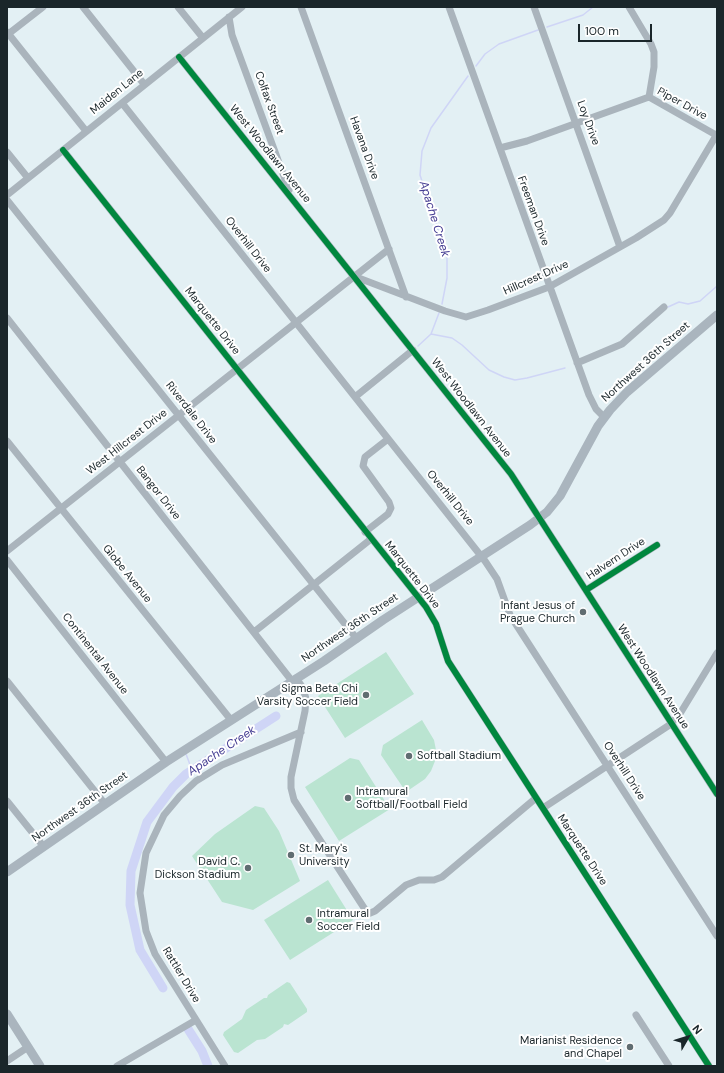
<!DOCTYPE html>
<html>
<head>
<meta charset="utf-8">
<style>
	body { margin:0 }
	#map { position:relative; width:724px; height:1073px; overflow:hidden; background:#e3f0f4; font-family:"DM Sans",sans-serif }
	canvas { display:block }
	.frame { position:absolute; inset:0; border:8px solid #1a262a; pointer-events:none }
	.north { position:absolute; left:668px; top:1017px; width:40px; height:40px; -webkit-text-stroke:3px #fff; paint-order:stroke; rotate:51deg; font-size:11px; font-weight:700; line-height:16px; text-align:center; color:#1a262a }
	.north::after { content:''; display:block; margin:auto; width:14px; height:18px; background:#1a262a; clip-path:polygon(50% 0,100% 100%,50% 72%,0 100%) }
	.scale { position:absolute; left:578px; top:24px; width:74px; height:18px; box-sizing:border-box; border:2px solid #1a262a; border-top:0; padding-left:5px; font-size:12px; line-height:14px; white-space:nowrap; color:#1a262a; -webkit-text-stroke:3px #fff; paint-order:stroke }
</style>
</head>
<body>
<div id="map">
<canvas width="724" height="1073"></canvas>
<div class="frame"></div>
<div class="north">N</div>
<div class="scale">100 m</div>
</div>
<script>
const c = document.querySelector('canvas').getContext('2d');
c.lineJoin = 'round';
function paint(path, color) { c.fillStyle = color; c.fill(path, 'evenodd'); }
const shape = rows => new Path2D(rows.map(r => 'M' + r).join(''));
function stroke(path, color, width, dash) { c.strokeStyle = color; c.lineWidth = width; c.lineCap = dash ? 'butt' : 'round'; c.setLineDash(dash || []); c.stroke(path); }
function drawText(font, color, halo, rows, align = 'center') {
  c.font = font + ' "DM Sans",sans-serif'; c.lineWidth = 4; c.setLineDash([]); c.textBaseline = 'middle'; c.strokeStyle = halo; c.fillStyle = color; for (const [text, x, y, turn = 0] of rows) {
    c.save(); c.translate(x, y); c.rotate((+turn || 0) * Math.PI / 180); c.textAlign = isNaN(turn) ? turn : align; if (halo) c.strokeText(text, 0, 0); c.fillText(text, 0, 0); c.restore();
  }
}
paint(shape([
	[386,652,414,694,345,738,318,696],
	[422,720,434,740,436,750,435,761,431,771,425,779,406,792,381,755,383,745],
	[350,758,359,760,390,809,339,841,305,787],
	[255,806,264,808,279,831,300,881,253,910,222,902,192,856,215,834],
	[328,880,353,920,290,960,264,920],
	[287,982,290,983,307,1009,307,1012,288,1025,284,1024,283,1027,265,1039,257,1040,238,1053,234,1052,223,1035,224,1032,242,1019,246,1010,264,998,267,998,268,995]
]), '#bae4d1');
stroke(shape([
	[547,27,583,15,593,7],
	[476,66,485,54,499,44,538,30],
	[442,304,447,278,447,257,420,175,422,151,431,128,468,76],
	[668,307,679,302,688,304,700,301,717,286],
	[431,334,452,338,462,345,489,370,504,377,515,380,527,378,565,368],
	[418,346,431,334,439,313],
	[186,754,192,770]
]), '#cfd5f6', 1.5);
stroke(shape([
	[163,988,140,950,130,905,131,871,147,822,173,787,186,774,276,716],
	[188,1029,202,1051,208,1066]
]), '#cfd5f6', 9);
stroke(shape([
	[83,7,144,84],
	[178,7,203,38],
	[301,7,406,297],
	[449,7,589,395,596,409,604,417],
	[534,7,620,247],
	[629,7,651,44,654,52,654,67,649,97],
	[229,17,232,35,289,190],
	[7,32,86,131],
	[7,35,43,7],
	[179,57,511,474,717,794],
	[122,103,485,561,497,579,510,615,717,936],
	[500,148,527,141,649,97,716,135],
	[63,150,426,607,436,624,448,661,709,1066],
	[7,152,28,178],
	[7,195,242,7],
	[7,200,357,639],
	[356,277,445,311,466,317,488,310,549,287,636,238,664,220,670,213,717,134],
	[7,318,292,681],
	[577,363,622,344,664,307],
	[355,397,413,350],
	[7,441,231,720],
	[365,532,388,514,391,508,389,502,363,466,365,457,388,439],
	[7,551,389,249],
	[7,560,166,762],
	[586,590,657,545],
	[254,632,371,539],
	[296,678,303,688,306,699,305,711,291,777,291,788,294,800,368,914,375,911,406,885,419,880,434,880,442,877,536,798],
	[7,681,105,804],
	[7,801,44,847],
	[543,808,671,724,681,712,717,653],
	[636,1015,669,1066],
	[7,1061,28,1047],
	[117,1066,196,1020],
	[225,1066,155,954,146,931,140,893,146,853,164,815,180,796,196,781,222,765,301,732]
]), '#aab4bc', 7);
stroke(shape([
	[7,872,166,762,324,661,383,620,530,525,547,512,560,496,598,426,610,410,627,392,717,315],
	[7,1014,40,1066]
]), '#aab5be', 9);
stroke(shape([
	[179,57,511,474,717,794],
	[63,150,426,607,436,624,448,661,709,1066],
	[586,590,657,545]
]), '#00873e', 6);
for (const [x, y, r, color] of [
	[583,612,4,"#606d71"],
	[366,695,4,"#606d71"],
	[409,756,4,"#606d71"],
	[348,798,4,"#606d71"],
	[291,855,4,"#606d71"],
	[248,868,4,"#606d71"],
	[309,920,4,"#606d71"],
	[630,1047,4,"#606d71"]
]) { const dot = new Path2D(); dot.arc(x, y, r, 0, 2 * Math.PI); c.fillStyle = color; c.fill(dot); stroke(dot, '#fff', 1.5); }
drawText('11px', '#1a262a', '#fff', [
	["Maiden Lane",117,92,-39],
	["Colfax Street",269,103,70],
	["Piper Drive",682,104,29],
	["Loy Drive",588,123,70],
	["Havana Drive",364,148,70],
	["West Woodlawn Avenue",270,154,51],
	["Freeman Drive",533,211,70],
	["Overhill Drive",248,245,52],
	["Hillcrest Drive",536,278,-24],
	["Marquette Drive",212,321,52],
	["Northwest 36th Street",646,362,-42],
	["West Woodlawn Avenue",471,408,52],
	["Riverdale Drive",191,413,52],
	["West Hillcrest Drive",127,442,-38],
	["Bangor Drive",158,493,52],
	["Overhill Drive",450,498,51],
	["Halvern Drive",616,559,-33],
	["Globe Avenue",127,574,51],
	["Marquette Drive",412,575,52],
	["Northwest 36th Street",350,628,-34],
	["Continental Avenue",95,654,52],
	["West Woodlawn Avenue",653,677,57],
	["Overhill Drive",624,771,57],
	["Northwest 36th Street",80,807,-35],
	["Marquette Drive",582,850,57],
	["Rattler Drive",181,975,59]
]);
drawText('11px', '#1a262a', '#fff', [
	["Infant Jesus of",575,606],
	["Prague Church",575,619],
	["Sigma Beta Chi",358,689],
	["Varsity Soccer Field",358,702],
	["Softball Stadium",417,756,"left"],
	["Intramural",356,792,"left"],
	["Softball/Football Field",356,805,"left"],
	["St. Mary's",299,849,"left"],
	["University",299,862,"left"],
	["David C.",240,862],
	["Dickson Stadium",240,875],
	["Intramural",317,914,"left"],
	["Soccer Field",317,927,"left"],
	["Marianist Residence",622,1041],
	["and Chapel",622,1054]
], 'right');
drawText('italic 12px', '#433b91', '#fff', [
	["Apache Creek",434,219,73],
	["Apache Creek",222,751,-34]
]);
</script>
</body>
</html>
